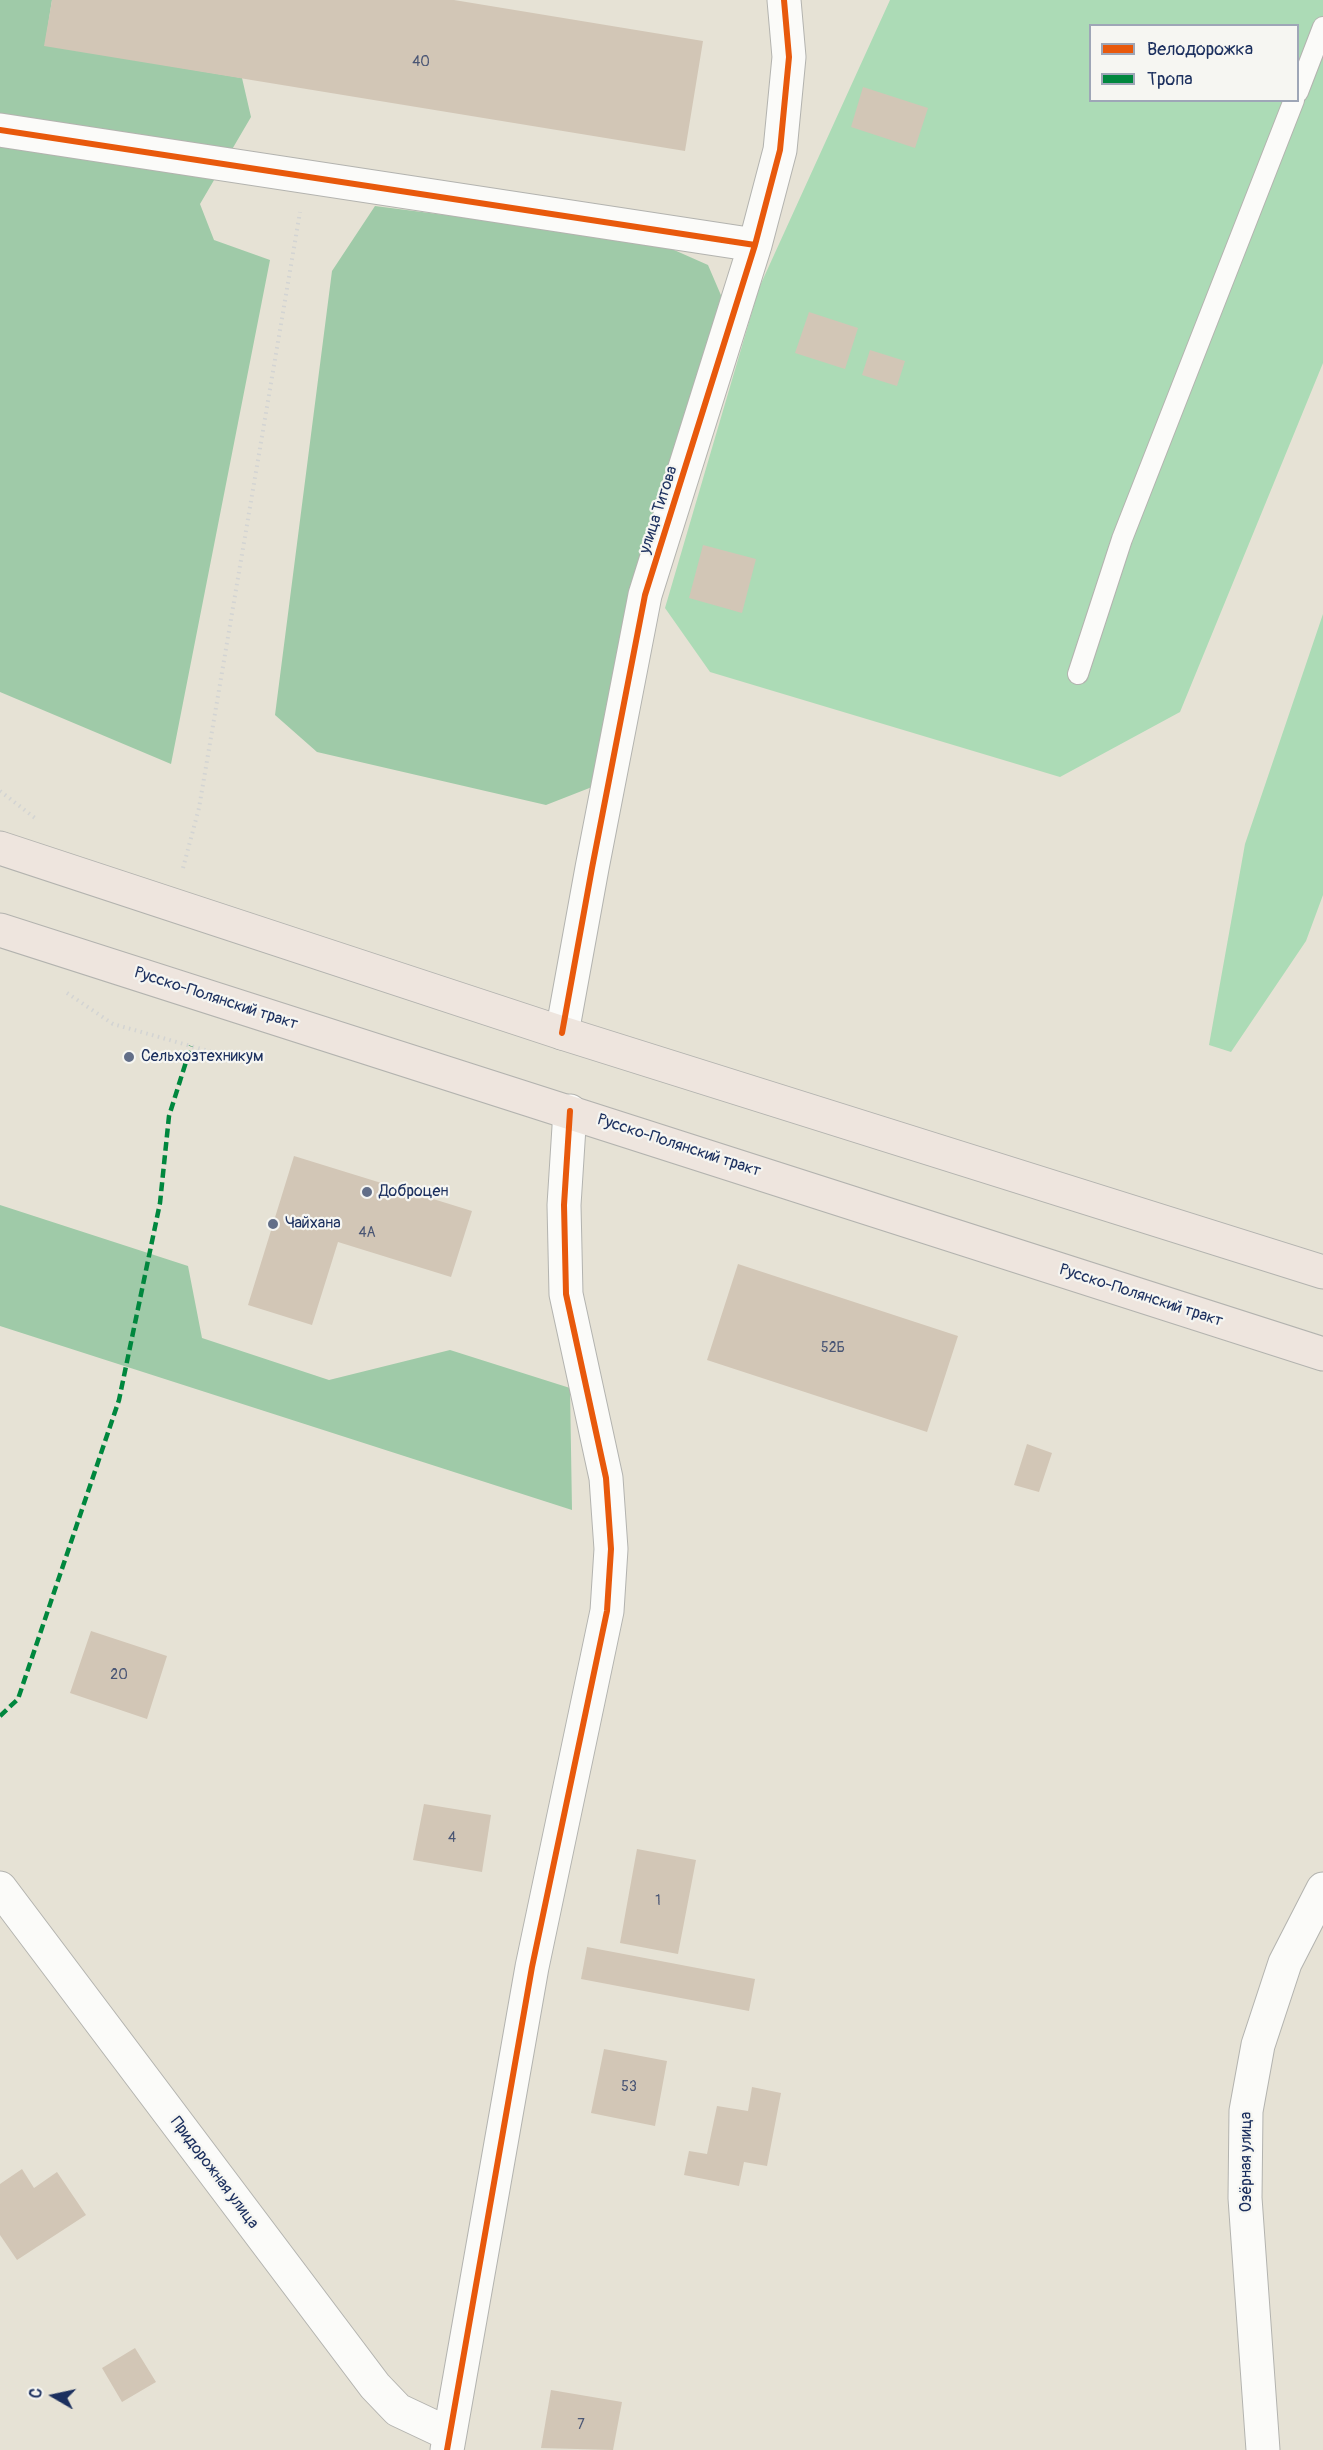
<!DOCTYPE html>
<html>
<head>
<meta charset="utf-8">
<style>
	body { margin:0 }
	#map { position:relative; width:1323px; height:2450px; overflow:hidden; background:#e6e2d5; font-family:Pangolin,sans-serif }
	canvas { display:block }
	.legend { position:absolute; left:1089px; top:24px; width:210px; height:78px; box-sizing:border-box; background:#f6f6f2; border:2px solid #9ea6b7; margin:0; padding:8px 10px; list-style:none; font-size:18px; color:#1b2f5e }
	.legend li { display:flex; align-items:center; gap:12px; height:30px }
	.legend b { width:30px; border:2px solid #9ea6b7 }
	.north { position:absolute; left:24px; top:2366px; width:60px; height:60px; -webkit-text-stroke:4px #f6f6f2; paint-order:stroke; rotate:279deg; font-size:16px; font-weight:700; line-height:24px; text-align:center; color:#1b2f5e }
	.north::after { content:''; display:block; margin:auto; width:21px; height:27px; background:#1b2f5e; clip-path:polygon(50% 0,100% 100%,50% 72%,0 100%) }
</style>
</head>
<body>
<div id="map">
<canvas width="1323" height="2450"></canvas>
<ul class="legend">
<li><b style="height:8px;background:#e8590c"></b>Велодорожка</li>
<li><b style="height:8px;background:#00873e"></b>Тропа</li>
</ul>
<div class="north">С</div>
</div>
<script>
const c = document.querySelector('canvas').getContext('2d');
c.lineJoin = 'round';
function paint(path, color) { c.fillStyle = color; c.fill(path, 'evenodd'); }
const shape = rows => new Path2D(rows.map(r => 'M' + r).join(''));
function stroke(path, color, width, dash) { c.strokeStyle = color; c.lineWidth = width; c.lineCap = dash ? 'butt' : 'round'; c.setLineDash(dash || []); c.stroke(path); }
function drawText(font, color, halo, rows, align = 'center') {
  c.font = font + ' Pangolin,sans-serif'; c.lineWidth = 4.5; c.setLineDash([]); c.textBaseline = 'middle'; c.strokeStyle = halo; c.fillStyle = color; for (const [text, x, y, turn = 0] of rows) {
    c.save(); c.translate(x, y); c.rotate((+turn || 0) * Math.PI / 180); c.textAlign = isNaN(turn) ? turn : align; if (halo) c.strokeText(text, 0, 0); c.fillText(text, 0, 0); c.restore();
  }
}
paint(shape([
	[890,0,1323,0,1323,363,1180,712,1060,777,710,672,665,608,759,288],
	[1090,26,1298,26,1298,100,1090,100],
	[1323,614,1323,895,1306,941,1231,1052,1209,1045,1245,844]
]), '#acdbb6');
paint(shape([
	[0,0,52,0,45,45,242,78,251,117,200,204,214,240,270,260,171,764,0,692],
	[375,206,656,242,708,265,723,300,592,787,546,805,317,752,275,715,332,271],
	[0,1205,188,1266,202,1338,329,1380,450,1350,570,1388,572,1510,0,1326]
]), '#9fcaa8');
paint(shape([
	[52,0,454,0,703,41,685,151,44,46],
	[863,87,928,108,915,148,851,127],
	[809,312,858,328,845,369,795,353],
	[870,350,905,361,897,386,862,375],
	[703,545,756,559,742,613,689,598],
	[294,1156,472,1211,451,1277,338,1242,312,1325,248,1305],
	[738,1264,958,1336,927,1432,707,1360],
	[1027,1444,1052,1453,1039,1492,1014,1485],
	[91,1631,167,1656,147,1719,70,1693],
	[424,1804,491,1815,482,1872,413,1860],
	[637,1849,696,1860,678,1954,620,1943],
	[587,1947,755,1979,749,2011,581,1979],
	[604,2049,667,2061,655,2126,591,2113],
	[752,2087,781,2093,767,2166,744,2162,739,2186,684,2175,689,2151,707,2154,717,2106,748,2111],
	[22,2169,34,2188,57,2172,86,2215,17,2260,0,2235,0,2184],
	[135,2348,156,2382,122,2402,102,2368],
	[551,2390,622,2402,613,2450,541,2448]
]), '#d2c6b6');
const lane = shape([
	[1298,92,1323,27],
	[1078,674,1122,539,1294,100]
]);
const street = shape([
	[0,130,755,245],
	[562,1033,592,868,645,595,755,245,780,150,789,57,784,0],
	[0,1888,375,2386,398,2410,449,2434],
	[447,2450,532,1967,607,1611,611,1549,606,1478,566,1294,564,1205,570,1111],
	[1263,2450,1245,2198,1246,2111,1258,2045,1285,1963,1323,1889]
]);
const primary = shape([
	[0,848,562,1033,1323,1272],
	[0,930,1323,1354]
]);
stroke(lane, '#b3b3af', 22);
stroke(street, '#b3b3af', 35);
stroke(primary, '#b3b3af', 35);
stroke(shape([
	[0,791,35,818],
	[183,868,199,808,300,212],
	[67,993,113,1024,212,1052]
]), '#d3d4d3', 4, [1.5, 4.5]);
stroke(lane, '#fbfbf9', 20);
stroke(street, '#fbfbf9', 33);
stroke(primary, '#eee5de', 33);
stroke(shape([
	[0,1716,18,1699,119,1400,160,1203,169,1116,191,1046]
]), '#00873e', 4.5, [9, 4.5]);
stroke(shape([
	[0,130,755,245],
	[562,1033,592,868,645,595,755,245,780,150,789,57,784,0],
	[447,2450,532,1967,607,1611,611,1549,606,1478,566,1294,564,1205,570,1111]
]), '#e8590c', 6);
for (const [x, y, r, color] of [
	[129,1057,6,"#626e88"],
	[367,1192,6,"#626e88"],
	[273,1224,6,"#626e88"]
]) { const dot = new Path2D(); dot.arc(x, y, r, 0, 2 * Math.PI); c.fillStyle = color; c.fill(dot); stroke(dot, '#f6f6f2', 2); }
drawText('14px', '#495574', null, [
	["40",421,62],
	["4А",367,1233],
	["52Б",833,1348],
	["20",119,1675],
	["4",452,1838],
	["1",658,1901],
	["53",629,2087],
	["7",581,2425]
]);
drawText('16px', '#1b2f5e', '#f6f6f2', [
	["улица Титова",659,510,-72],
	["Русско-Полянский тракт",216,999,18],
	["Русско-Полянский тракт",679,1146,18],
	["Русско-Полянский тракт",1141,1296,18],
	["Озёрная улица",1247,2162,-90],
	["Придорожная улица",214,2173,53]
]);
drawText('16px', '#1b2f5e', '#f6f6f2', [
	["Сельхозтехникум",141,1057],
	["Доброцен",379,1192],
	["Чайхана",285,1224]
], 'left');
</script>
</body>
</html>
